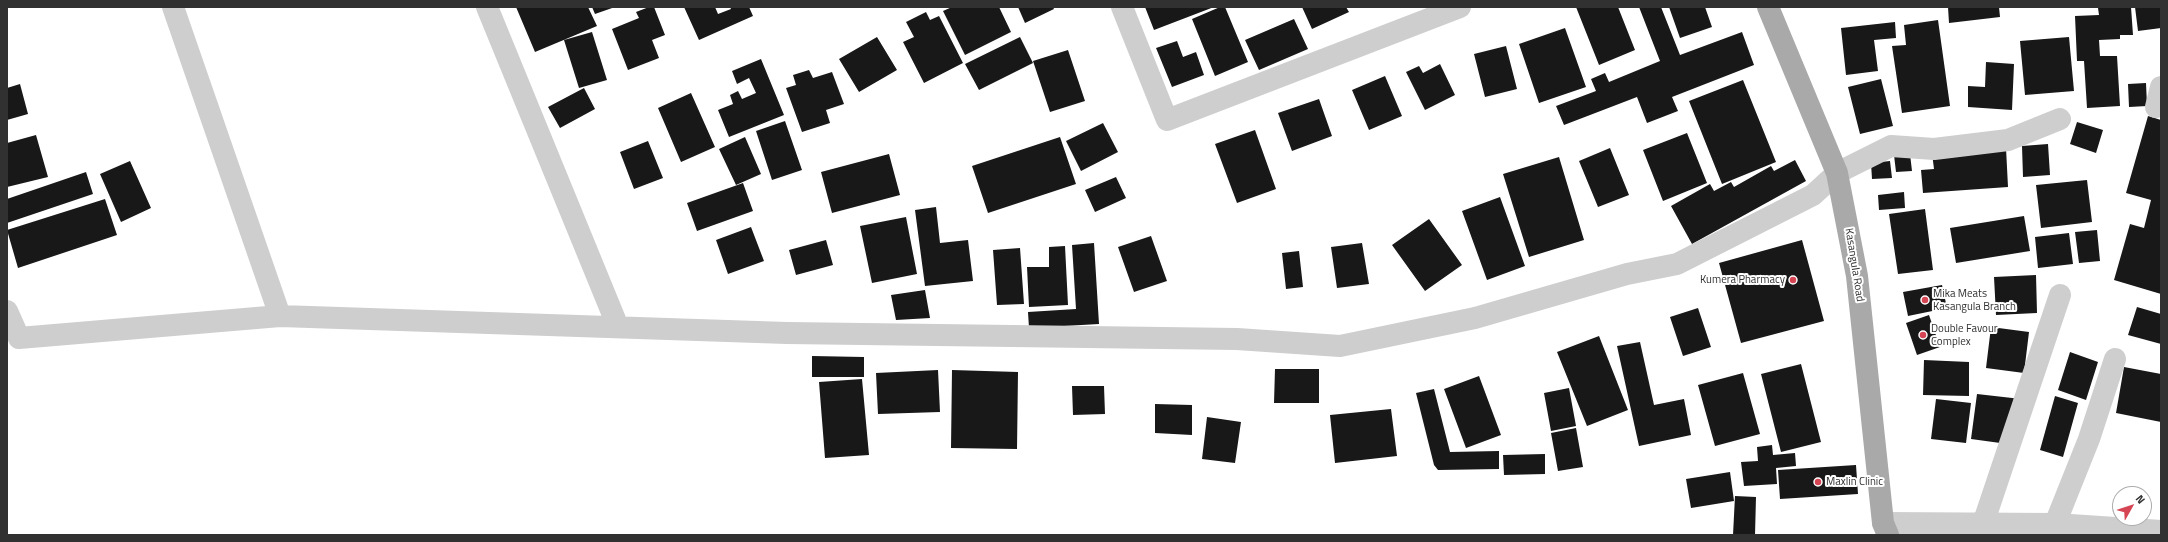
<!DOCTYPE html>
<html>
<head>
<meta charset="utf-8">
<style>
	body { margin:0 }
	#map { position:relative; width:2168px; height:542px; overflow:hidden; background:#fff; font-family:"Titillium Web",sans-serif }
	canvas { display:block }
	.frame { position:absolute; inset:0; border:8px solid #313131; pointer-events:none }
	.north { position:absolute; left:2112px; top:486px; width:40px; height:40px; box-sizing:border-box; background:#fff; border:1px solid #adadad; border-radius:50%; rotate:51deg; font-size:11px; font-weight:700; line-height:16px; text-align:center; color:#313131 }
	.north::after { content:''; display:block; margin:auto; width:14px; height:18px; background:#d54554; clip-path:polygon(50% 0,100% 100%,50% 72%,0 100%) }
</style>
</head>
<body>
<div id="map">
<canvas width="2168" height="542"></canvas>
<div class="frame"></div>
<div class="north">N</div>
</div>
<script>
const c = document.querySelector('canvas').getContext('2d');
c.lineJoin = 'round';
function paint(path, color) { c.fillStyle = color; c.fill(path, 'evenodd'); }
const shape = rows => new Path2D(rows.map(r => 'M' + r).join(''));
function stroke(path, color, width, dash) { c.strokeStyle = color; c.lineWidth = width; c.lineCap = dash ? 'butt' : 'round'; c.setLineDash(dash || []); c.stroke(path); }
function drawText(font, color, halo, rows, align = 'center') {
  c.font = font + ' "Titillium Web",sans-serif'; c.lineWidth = 4; c.setLineDash([]); c.textBaseline = 'middle'; c.strokeStyle = halo; c.fillStyle = color; for (const [text, x, y, turn = 0] of rows) {
    c.save(); c.translate(x, y); c.rotate((+turn || 0) * Math.PI / 180); c.textAlign = isNaN(turn) ? turn : align; if (halo) c.strokeText(text, 0, 0); c.fillText(text, 0, 0); c.restore();
  }
}
paint(shape([
	[516,7,588,7,597,26,535,52],
	[592,7,615,7,595,14],
	[649,7,654,7,665,35,652,40,659,58,628,70,612,29,639,18,636,12],
	[684,7,715,7,718,14,731,9,730,7,749,7,753,16,699,40],
	[952,7,999,7,1011,32,965,55,943,11],
	[1018,7,1053,7,1054,9,1025,23],
	[1145,7,1214,7,1154,30],
	[1220,7,1225,7,1248,62,1215,76,1192,19],
	[1302,7,1346,7,1349,12,1312,29],
	[1576,7,1618,7,1635,50,1599,65],
	[1639,7,1661,7,1680,55,1742,32,1754,65,1672,97,1678,111,1647,123,1637,97,1564,125,1556,106,1596,91,1591,79,1605,73,1609,82,1660,61],
	[1669,7,1705,7,1712,27,1680,38],
	[1948,7,1999,7,2000,17,1949,23],
	[2131,7,2133,35,2120,35,2120,39,2099,40,2100,56,2117,56,2120,106,2087,108,2084,61,2077,61,2075,16,2099,15,2098,8],
	[2135,7,2161,7,2161,28,2138,31],
	[926,12,930,20,939,16,963,63,924,83,903,42,914,37,906,22],
	[1294,19,1308,49,1259,70,1245,40],
	[1938,20,1950,106,1902,113,1892,46,1906,45,1904,25],
	[1895,22,1896,38,1874,40,1878,71,1846,75,1841,28],
	[1565,28,1586,87,1539,103,1519,44],
	[592,32,607,80,579,88,564,40],
	[877,37,897,70,859,92,839,59],
	[1020,37,1033,63,979,90,965,64],
	[2069,37,2074,91,2025,95,2020,41],
	[1177,41,1183,57,1196,52,1204,75,1172,87,1156,48],
	[1506,46,1517,89,1485,97,1474,54],
	[1068,50,1085,101,1050,112,1033,61],
	[761,59,784,115,729,137,718,110,733,104,730,95,738,91,742,99,756,93,749,78,737,84,732,71],
	[1986,62,2014,64,2012,110,1968,107,1968,86,1985,87],
	[1440,64,1455,95,1425,110,1406,72,1419,66,1423,73],
	[809,70,813,78,832,72,844,104,826,110,830,123,802,132,786,88,796,85,793,75],
	[1385,76,1402,116,1369,130,1352,90],
	[1881,79,1893,126,1860,134,1848,87],
	[1743,80,1776,162,1722,184,1689,101],
	[2146,83,2147,106,2129,107,2128,84],
	[20,84,28,114,7,120,7,88],
	[584,88,595,109,560,128,548,107],
	[691,93,715,147,681,162,658,108],
	[1319,99,1332,136,1292,151,1278,113],
	[2148,116,2161,120,2161,294,2114,280,2130,224,2144,228,2151,200,2126,193],
	[785,121,802,170,772,180,756,131],
	[2077,122,2103,130,2096,153,2070,144],
	[1103,123,1118,152,1081,171,1066,141],
	[1255,130,1276,189,1237,203,1215,144],
	[1687,133,1707,183,1663,201,1643,150],
	[36,135,48,177,7,187,7,143],
	[745,137,761,174,736,185,719,149],
	[1060,137,1076,184,988,213,972,166],
	[648,141,663,178,634,189,620,152],
	[2048,144,2050,175,2023,177,2022,146],
	[1610,148,1629,195,1598,207,1579,161],
	[2006,148,2008,187,1923,193,1921,170,1934,169,1932,153],
	[889,154,900,195,832,213,821,172],
	[1910,154,1912,171,1896,172,1894,155],
	[1559,157,1584,240,1529,257,1503,174],
	[1795,160,1806,181,1692,244,1671,206,1710,184,1714,191,1731,182,1734,187,1771,166,1774,171],
	[130,161,151,208,121,222,100,174],
	[1890,161,1892,178,1872,179,1871,163],
	[86,172,93,194,7,223,7,199],
	[1116,177,1126,198,1095,212,1085,190],
	[2087,180,2092,222,2041,228,2036,185],
	[743,183,753,211,697,231,687,203],
	[1904,192,1905,208,1879,210,1878,195],
	[1500,197,1525,266,1487,280,1462,211],
	[105,199,117,235,18,268,7,230],
	[936,207,940,243,968,240,973,281,925,286,915,210],
	[1925,209,1933,270,1898,274,1889,214],
	[2024,216,2030,251,1956,263,1950,228],
	[906,217,917,274,872,283,860,226],
	[1429,219,1462,265,1425,291,1392,245],
	[751,227,764,261,728,274,716,240],
	[2097,230,2100,261,2079,263,2075,232],
	[2069,233,2073,264,2038,268,2035,237],
	[1151,236,1167,281,1134,292,1118,247],
	[826,240,833,265,796,275,789,250],
	[1802,240,1824,321,1741,343,1719,263],
	[1094,243,1099,324,1029,328,1028,312,1076,309,1072,245],
	[1362,243,1369,284,1337,288,1331,247],
	[1065,246,1068,305,1029,307,1027,267,1049,267,1049,247],
	[1020,248,1024,304,997,305,993,250],
	[1299,251,1303,287,1286,289,1282,253],
	[2036,275,2037,313,1996,315,1994,277],
	[1942,285,1947,308,1908,316,1903,292],
	[925,290,930,318,896,320,891,295],
	[2137,307,2161,314,2161,344,2128,335],
	[1698,308,1711,347,1683,356,1670,317],
	[1929,315,1940,347,1917,355,1906,323],
	[1991,327,2029,332,2024,373,1986,368],
	[1599,336,1628,410,1587,426,1557,352],
	[1640,342,1654,405,1684,399,1691,435,1639,446,1617,346],
	[2070,352,2098,362,2086,400,2058,390],
	[812,356,864,357,864,377,812,377],
	[1924,360,1969,362,1969,396,1923,395],
	[1801,364,1821,442,1781,452,1761,374],
	[2124,367,2161,374,2161,422,2116,413],
	[1275,369,1319,369,1319,403,1274,403],
	[938,370,940,412,878,414,876,373],
	[952,370,1018,372,1017,449,951,448],
	[1743,373,1760,434,1715,446,1698,385],
	[1479,376,1501,435,1466,448,1444,389],
	[862,379,869,455,825,458,819,382],
	[1072,386,1104,386,1105,414,1073,415],
	[1569,388,1576,426,1551,431,1544,393],
	[1434,389,1450,452,1499,451,1499,469,1438,470,1434,465,1416,393],
	[1977,394,2021,399,2015,445,1971,439],
	[2055,396,2078,403,2063,457,2040,450],
	[1936,399,1971,403,1966,443,1931,439],
	[1155,404,1192,405,1192,435,1155,433],
	[1391,409,1397,456,1335,463,1330,415],
	[1207,417,1241,422,1235,463,1202,459],
	[1576,428,1583,467,1558,471,1551,433],
	[1772,445,1773,455,1795,453,1796,466,1776,468,1777,484,1744,486,1741,462,1758,461,1757,447],
	[1545,454,1545,474,1504,475,1503,455],
	[1856,465,1858,494,1780,499,1778,470],
	[1730,472,1734,501,1691,508,1686,479],
	[1735,496,1756,497,1755,535,1733,535]
]), '#181818');
stroke(shape([
	[173,7,280,316],
	[487,7,618,327],
	[1122,7,1167,120,1460,7],
	[2156,107,2161,87],
	[7,311,19,338,280,316,787,333,1237,339,1340,346,1475,318,1627,274,1677,264,1813,195,1837,173,1891,146,1934,149,2008,140,2060,119],
	[1883,523,2055,524,2161,531],
	[1983,524,2060,295],
	[2055,524,2089,439,2115,359]
]), '#cecece', 22);
stroke(shape([
	[1768,7,1837,173,1857,276,1883,523,1888,535]
]), '#a9a9a9', 22);
for (const [x, y, r, color] of [
	[1793,280,4,"#d54554"],
	[1925,300,4,"#d54554"],
	[1923,335,4,"#d54554"],
	[1818,482,4,"#d54554"]
]) { const dot = new Path2D(); dot.arc(x, y, r, 0, 2 * Math.PI); c.fillStyle = color; c.fill(dot); stroke(dot, '#fff', 1.5); }
drawText('11px', '#313131', '#fff', [
	["Kasangula Road",1854,265,81]
]);
drawText('11px', '#313131', '#fff', [
	["Kumera Pharmacy",1785,280,"right"],
	["Mika Meats",1933,294],
	["Kasangula Branch",1933,307],
	["Double Favour",1931,329],
	["Complex",1931,342],
	["Maxlin Clinic",1826,482]
], 'left');
</script>
</body>
</html>
